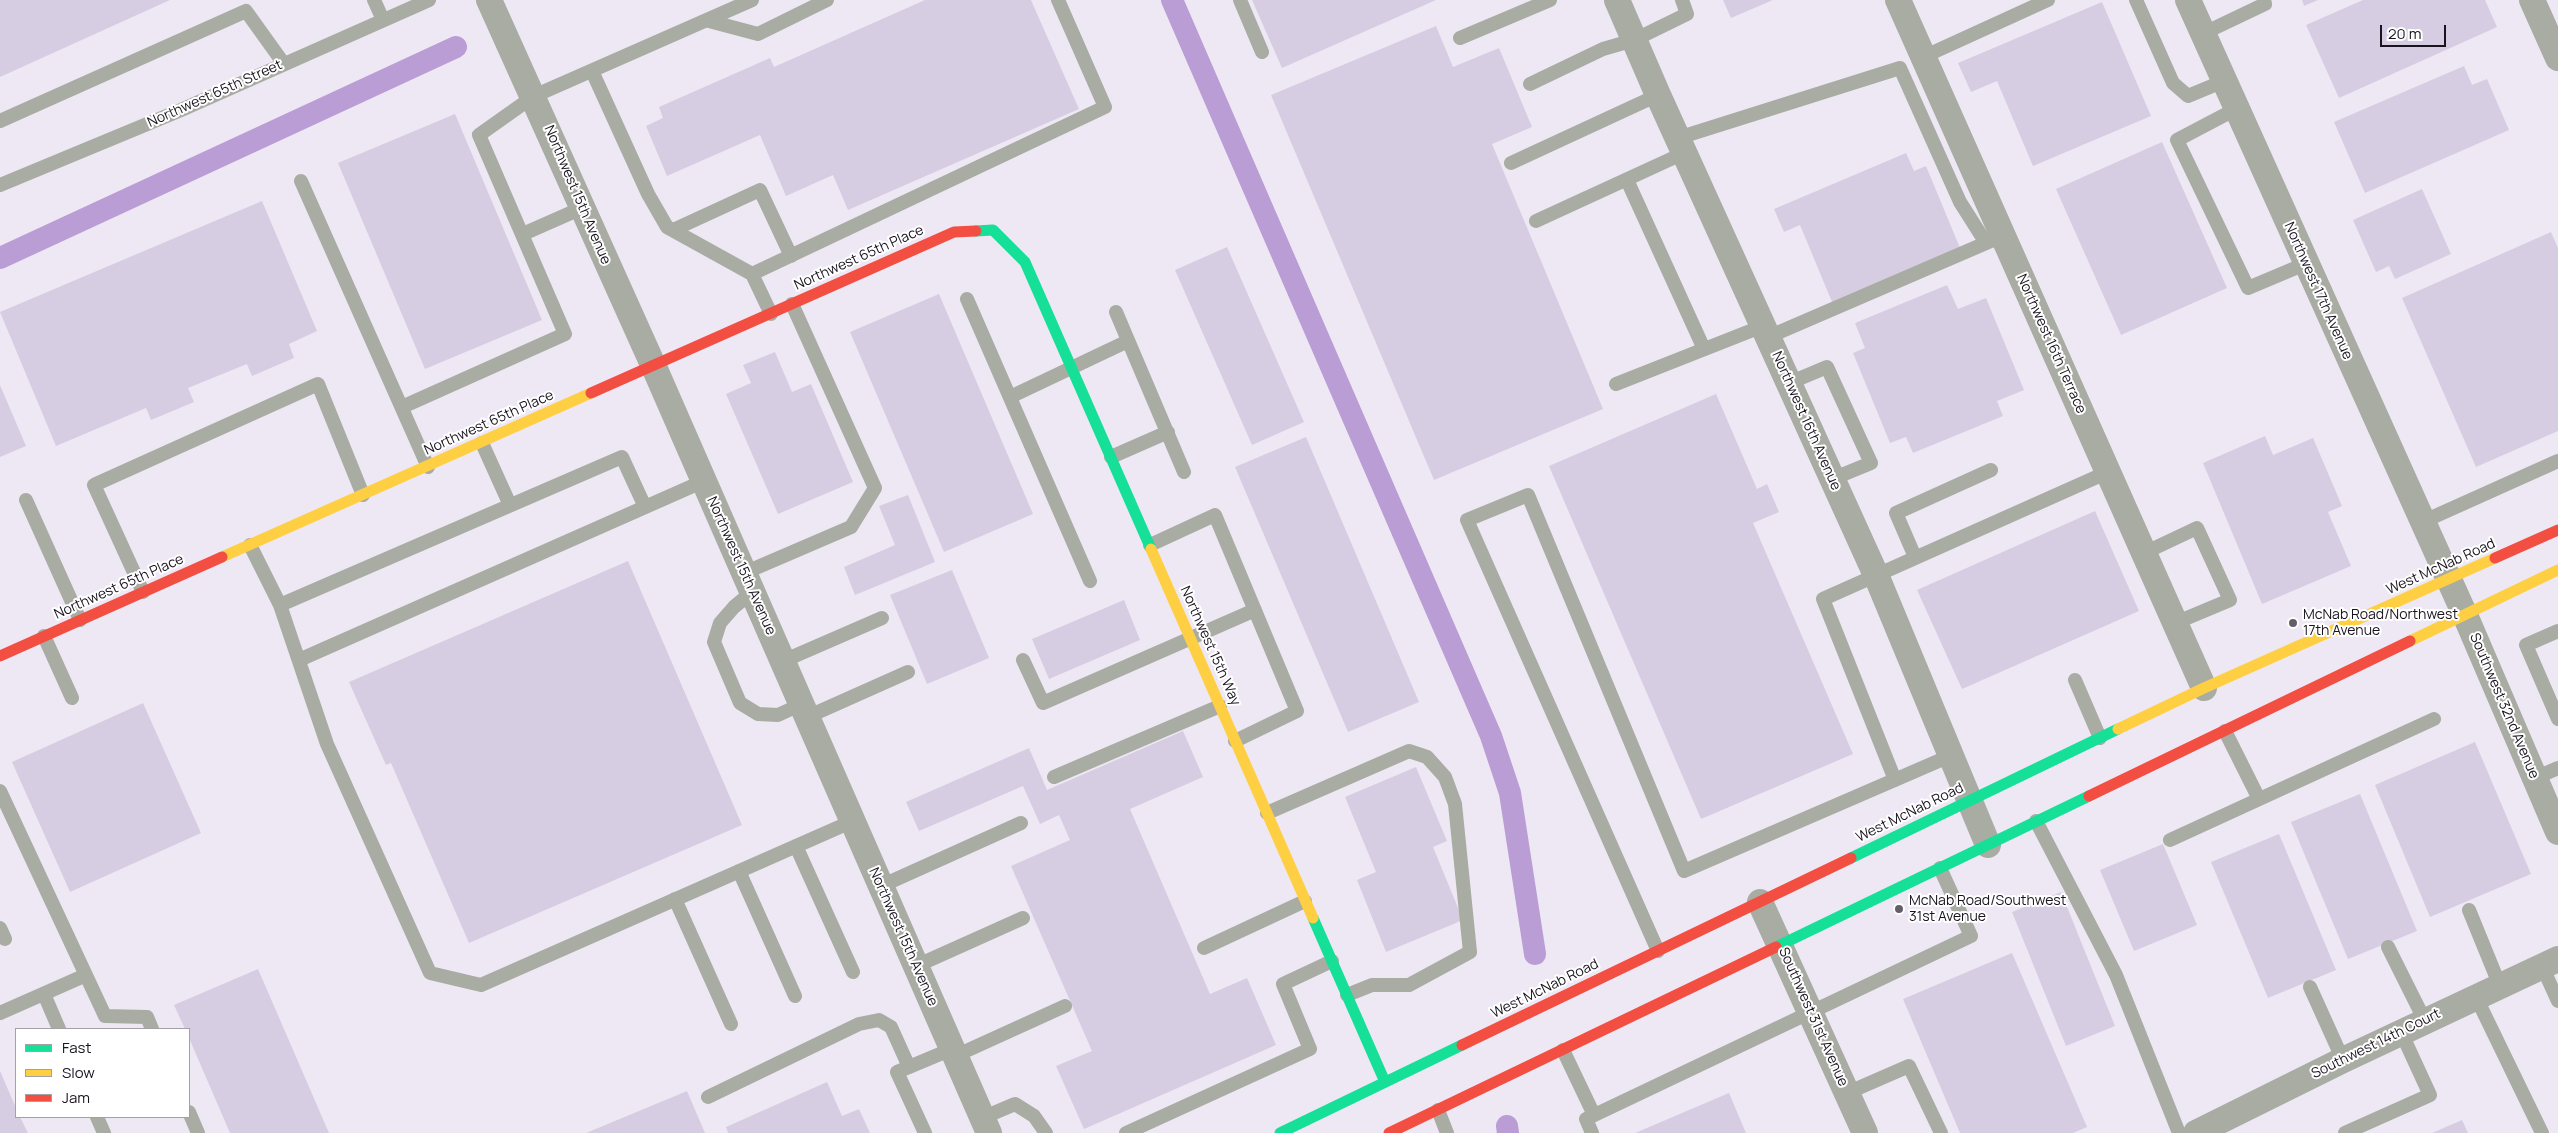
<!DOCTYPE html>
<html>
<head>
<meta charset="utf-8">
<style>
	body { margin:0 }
	#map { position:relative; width:2558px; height:1133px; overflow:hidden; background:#eee8f5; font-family:Manrope,sans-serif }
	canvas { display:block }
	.legend { position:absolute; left:15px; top:1028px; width:175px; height:90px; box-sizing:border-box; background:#fff; border:1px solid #a3a1a5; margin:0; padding:6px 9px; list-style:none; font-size:15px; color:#19131e }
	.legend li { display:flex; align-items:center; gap:10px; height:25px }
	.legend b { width:25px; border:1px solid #a3a1a5 }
	.scale { position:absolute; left:2380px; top:25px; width:66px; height:22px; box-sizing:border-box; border:2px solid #19131e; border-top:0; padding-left:6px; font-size:15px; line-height:18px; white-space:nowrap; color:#19131e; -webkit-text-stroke:4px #fff; paint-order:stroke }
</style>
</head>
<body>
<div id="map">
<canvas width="2558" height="1133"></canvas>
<ul class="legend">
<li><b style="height:6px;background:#16e098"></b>Fast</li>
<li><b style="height:6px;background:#ffcf43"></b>Slow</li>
<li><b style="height:6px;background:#f24e42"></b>Jam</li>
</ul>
<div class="scale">20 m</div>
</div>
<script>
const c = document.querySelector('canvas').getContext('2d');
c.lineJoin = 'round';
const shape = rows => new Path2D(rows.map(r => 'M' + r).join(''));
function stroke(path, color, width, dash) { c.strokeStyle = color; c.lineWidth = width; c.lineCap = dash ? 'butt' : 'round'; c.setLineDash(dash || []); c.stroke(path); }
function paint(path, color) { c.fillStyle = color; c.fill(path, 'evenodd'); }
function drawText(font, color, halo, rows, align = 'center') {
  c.font = font + ' Manrope,sans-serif'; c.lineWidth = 4; c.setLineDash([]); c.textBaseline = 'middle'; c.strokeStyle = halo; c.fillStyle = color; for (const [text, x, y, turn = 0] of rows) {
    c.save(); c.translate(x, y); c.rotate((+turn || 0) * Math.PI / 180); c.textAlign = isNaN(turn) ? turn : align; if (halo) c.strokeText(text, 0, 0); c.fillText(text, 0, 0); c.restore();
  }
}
stroke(shape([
	[1172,0,1491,736,1510,793,1535,954],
	[0,258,456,47],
	[1507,1126,1508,1133]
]), '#ba9dd4', 22);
paint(shape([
	[0,0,170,0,0,77],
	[925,0,1031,0,1079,109,848,210,833,175,786,196,760,135,667,176,646,126,663,118,659,107,770,58,774,67],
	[1252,0,1436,0,1282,68],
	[1723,0,1773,0,1731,18],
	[2302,0,2318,0,2304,6],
	[2363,0,2485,0,2497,27,2339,98,2306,25],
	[2102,2,2151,116,2033,166,1997,81,1971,92,1958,63],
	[1436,26,1453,67,1499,48,1532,127,1492,144,1603,409,1434,480,1271,95],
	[2464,66,2472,85,2487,79,2509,130,2365,193,2334,122],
	[455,114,542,320,425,369,338,163],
	[2162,142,2227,288,2121,335,2056,189],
	[1906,153,1914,171,1926,166,1960,248,1832,302,1800,225,1784,232,1774,209],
	[2422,189,2451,254,2395,279,2389,266,2376,272,2353,220],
	[262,201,317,331,289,344,294,358,252,376,247,364,188,388,194,402,151,420,146,408,56,446,0,312],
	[2551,232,2558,248,2558,431,2476,467,2402,298],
	[1227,247,1304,422,1252,445,1175,270],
	[1947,285,1958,309,1986,298,2024,390,1997,401,2003,416,1913,453,1906,437,1890,443,1853,353,1865,348,1855,323],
	[939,294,1033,514,944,552,850,332],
	[775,352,792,392,811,384,853,482,778,514,726,394,751,383,743,365],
	[0,385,26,446,0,457],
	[1716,394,1757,489,1767,484,1779,512,1753,523,1853,754,1701,819,1549,466],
	[2265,436,2273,455,2313,438,2342,506,2328,512,2351,566,2262,604,2203,463],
	[1306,437,1419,702,1348,732,1235,467],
	[908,495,935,562,855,595,844,567,895,545,879,506],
	[2095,511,2139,611,1962,689,1917,590],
	[628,561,742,825,469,943,391,763,386,765,349,682],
	[952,570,989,658,927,684,890,595],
	[1124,600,1140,640,1049,679,1032,639],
	[143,703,201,833,70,892,12,762],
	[1183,731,1203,777,1130,809,1210,994,1247,978,1276,1045,1084,1129,1056,1066,1092,1051,1011,866,1070,840,1059,815,1040,824,1023,786,919,831,906,802,1029,748,1047,790],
	[2475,742,2531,874,2430,917,2375,785],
	[1416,767,1447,841,1433,847,1463,920,1386,952,1357,880,1376,872,1345,797],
	[2360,794,2417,931,2348,959,2291,822],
	[2279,834,2336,970,2268,998,2211,862],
	[2163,844,2197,925,2134,951,2100,870],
	[2061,892,2115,1026,2066,1046,2012,912],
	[2012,953,2087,1127,2073,1133,1960,1133,1903,999],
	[258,969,329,1133,230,1133,189,1038,189,1029,185,1029,174,1005],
	[0,1071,16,1108,16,1117,20,1117,28,1133,0,1133],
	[827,1082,842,1116,859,1109,870,1133,728,1133,726,1127],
	[687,1091,705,1133,586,1133],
	[1729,1093,1746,1133,1635,1133],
	[2462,1120,2468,1133,2432,1133]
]), '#d7cde2');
stroke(shape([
	[374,0,383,20],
	[1240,0,1262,52],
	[2136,0,2173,83,2188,96,2224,81],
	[709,21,758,34,827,0],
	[2202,34,2265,4,2264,0],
	[1460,38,1550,0],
	[1923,57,2048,0],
	[592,71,648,194,667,227,752,274],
	[1530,84,1603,49,1634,40,1687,14,1682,0],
	[2236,109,2177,140,2248,288,2305,264],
	[0,121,246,11,284,64],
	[1678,138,1900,68,1960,202,1986,243],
	[1511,163,1658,95],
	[1627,180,1704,349],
	[301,181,428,467],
	[0,185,181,110,429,0],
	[1536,221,1684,153],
	[673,230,760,190,791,256],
	[523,234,582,208],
	[967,299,1090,581],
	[1116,312,1184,472],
	[771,314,752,274,1105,107,1058,0],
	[1768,337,1993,240],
	[1789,383,1827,367,1871,463,1832,479],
	[1616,384,1763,326],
	[1010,397,1128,341],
	[402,407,565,334,479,135,534,96,752,0],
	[482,443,510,505],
	[1111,457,1168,432],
	[26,500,80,620],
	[2422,522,2558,461],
	[250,545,280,605,327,744,430,973,481,985,853,821],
	[1150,545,1215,515,1297,711,1235,741],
	[2144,553,2197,528,2230,600,2175,623],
	[1915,557,1896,513,1991,470],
	[744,573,851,527,875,488,792,304],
	[143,592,94,485,318,384,363,495],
	[752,592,734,607,720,623,714,642,740,703,758,714,778,715,802,704],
	[280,605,622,457,645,507],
	[2558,631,2526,645,2558,719],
	[44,636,72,698],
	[299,660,704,481],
	[1023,660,1043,703,1255,610],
	[783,661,882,618],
	[2075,680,2100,738],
	[807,717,908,672],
	[2225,731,2259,799],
	[1054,777,1220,706],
	[2535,778,2558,768],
	[1895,780,1823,599,2108,472],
	[0,791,105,1016,147,1017,152,1029],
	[1267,813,1409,751,1427,757,1445,777,1455,804,1470,952,1409,985,1372,985,1347,995],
	[2036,821,2116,975,2179,1133],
	[2170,840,2434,719],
	[796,846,853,972],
	[739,871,795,996],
	[881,886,1021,823],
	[675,899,731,1024],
	[2469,910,2500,986],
	[0,928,5,939],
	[2388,947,2425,1021],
	[1204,948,1305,901],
	[1658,951,1467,520,1528,495,1684,871,1950,756],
	[916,966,1023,918],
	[2542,966,2558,1001],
	[2310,987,2343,1060],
	[44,994,59,1029],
	[2476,997,2542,1133],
	[0,1013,86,975],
	[1563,1050,1594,1115],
	[955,1056,1065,1006],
	[1847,1093,1909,1066,1941,1133],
	[708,1097,859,1024,879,1020,891,1027,909,1067],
	[1438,1110,1447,1133],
	[189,1112,198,1133],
	[97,1117,104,1133],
	[982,1118,1015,1104,1034,1116,1046,1133],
	[925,1133,897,1072,952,1049],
	[1126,1133,1310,1049,1283,984,1332,961],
	[1592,1133,1586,1119,1971,936,1940,868],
	[2345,1133,2430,1095,2401,1032]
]), '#a8aca2', 14);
stroke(shape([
	[489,0,654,367,989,1133],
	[1617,0,1658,95,1876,575,1988,845],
	[1898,0,2204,688],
	[2188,0,2465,615,2558,832],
	[2532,0,2558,58],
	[1760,902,1865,1133],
	[2196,1133,2343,1060,2558,959]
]), '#a8aca2', 26);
stroke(shape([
	[976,231,993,230,1025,262,1151,549],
	[1851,858,2118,729],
	[1313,918,1385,1082],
	[1776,947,2089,796],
	[1280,1133,1462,1045]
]), '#16e098', 11);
stroke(shape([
	[1151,549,1313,918],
	[222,557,591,393],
	[2410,641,2558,570],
	[2118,729,2204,688,2495,558]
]), '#ffcf43', 11);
stroke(shape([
	[591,393,954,232,976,231],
	[2495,558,2558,530],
	[0,656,222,557],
	[2089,796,2410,641],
	[1462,1045,1851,858],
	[1389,1133,1776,947]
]), '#f24e42', 11);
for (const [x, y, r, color] of [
	[2293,623,5,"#645e69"],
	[1899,909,5,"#645e69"]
]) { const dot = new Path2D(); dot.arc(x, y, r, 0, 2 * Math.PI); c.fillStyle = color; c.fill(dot); stroke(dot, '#fff', 2); }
drawText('14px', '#19131e', '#fff', [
	["Northwest 65th Street",215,94,-24],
	["Northwest 15th Avenue",577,195,67],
	["Northwest 65th Place",859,258,-24],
	["Northwest 17th Avenue",2318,291,66],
	["Northwest 16th Terrace",2051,344,66],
	["Northwest 16th Avenue",1806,421,66],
	["Northwest 65th Place",489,423,-24],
	["Northwest 15th Avenue",741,566,66],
	["West McNab Road",2441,567,-24],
	["Northwest 65th Place",119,587,-24],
	["Northwest 15th Way",1210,646,66],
	["Southwest 32nd Avenue",2504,706,67],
	["West McNab Road",1910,813,-26],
	["Northwest 15th Avenue",903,937,66],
	["West McNab Road",1545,989,-26],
	["Southwest 31st Avenue",1813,1017,66],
	["Southwest 14th Court",2376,1044,-26]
]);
drawText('14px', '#19131e', '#fff', [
	["McNab Road/Northwest",2303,615],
	["17th Avenue",2303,631],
	["McNab Road/Southwest",1909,901],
	["31st Avenue",1909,917]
], 'left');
</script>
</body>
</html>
